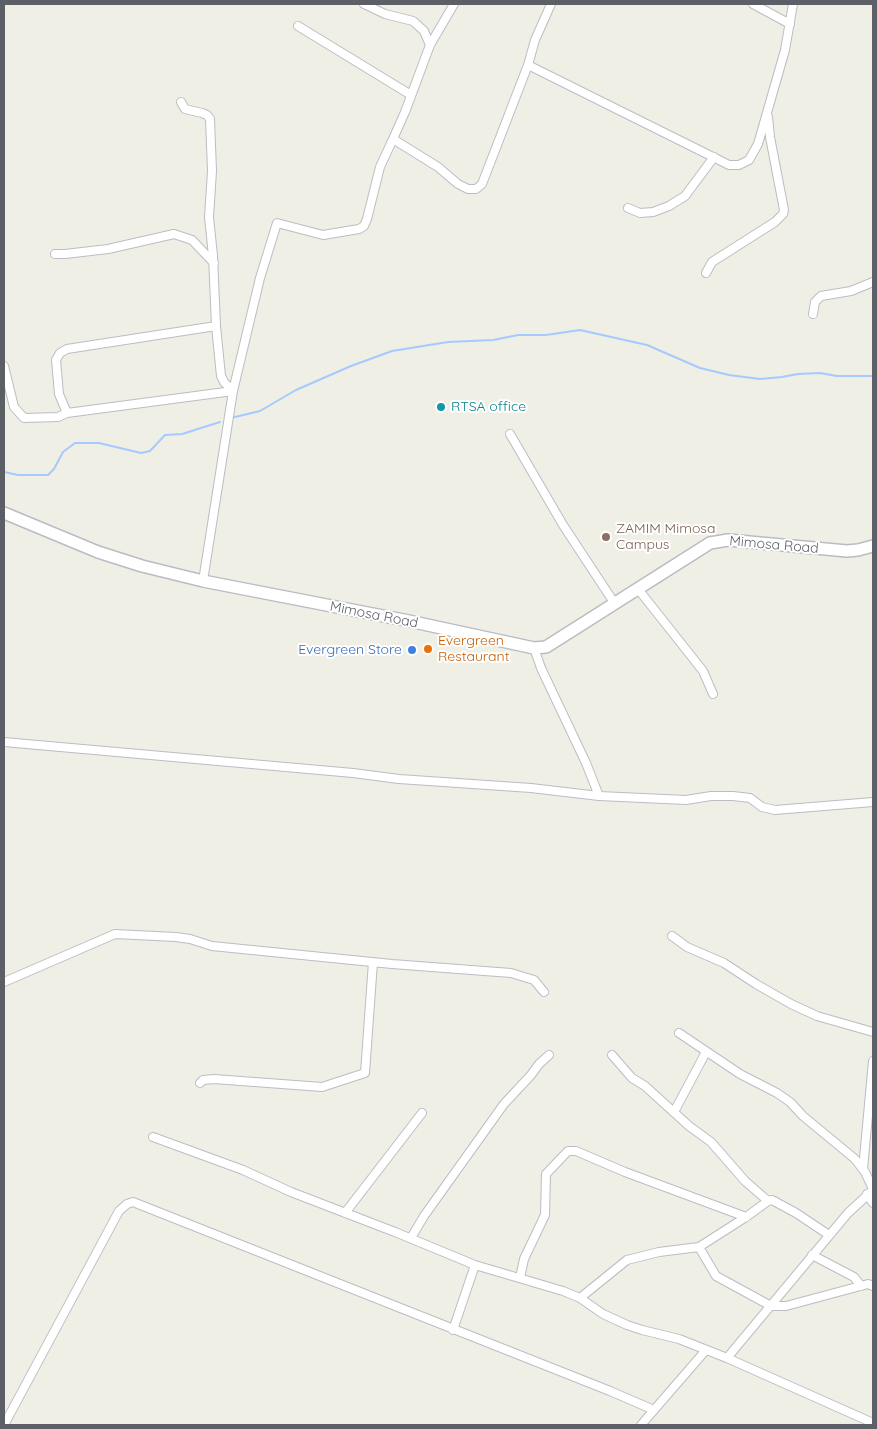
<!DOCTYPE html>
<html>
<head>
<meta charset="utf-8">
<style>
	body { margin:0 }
	#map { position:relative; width:877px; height:1429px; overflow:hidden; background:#efefe5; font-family:Quicksand,sans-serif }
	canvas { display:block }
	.frame { position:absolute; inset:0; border:5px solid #5c5f66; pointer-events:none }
</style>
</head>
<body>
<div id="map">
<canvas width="877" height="1429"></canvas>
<div class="frame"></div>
</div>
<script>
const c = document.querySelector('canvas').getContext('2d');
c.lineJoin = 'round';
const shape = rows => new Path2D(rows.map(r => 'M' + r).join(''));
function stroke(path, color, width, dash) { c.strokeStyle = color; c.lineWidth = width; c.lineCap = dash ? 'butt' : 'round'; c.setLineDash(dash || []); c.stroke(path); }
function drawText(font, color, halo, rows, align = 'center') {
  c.font = font + ' Quicksand,sans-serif'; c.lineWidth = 4; c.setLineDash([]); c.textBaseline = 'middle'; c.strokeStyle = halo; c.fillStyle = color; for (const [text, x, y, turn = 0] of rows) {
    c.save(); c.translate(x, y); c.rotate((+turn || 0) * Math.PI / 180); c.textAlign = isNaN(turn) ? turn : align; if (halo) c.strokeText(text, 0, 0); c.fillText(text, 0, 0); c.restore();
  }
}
stroke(shape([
	[231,418,260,411,296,390,351,366,392,351,448,342,493,340,518,335,546,335,580,330,647,345,700,368,729,375,760,379,782,377,798,374,820,373,837,376,873,376],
	[4,472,18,475,48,475,54,469,63,452,75,443,99,443,141,453,150,451,165,435,182,434,220,422]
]), '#a5caff', 2);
const street = shape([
	[364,4,385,14,413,21,424,31,430,45],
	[454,4,430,45,405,112,393,139,438,167,458,184,468,189,476,189,482,184,528,65,535,40,551,4],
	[753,4,790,24],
	[298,26,411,95],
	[528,65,699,150,729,165,739,165,749,160,758,144,785,50,793,4],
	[181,102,185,109,202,113,207,115,210,119,212,171,209,217,213,256,216,326,221,376,224,382,233,391],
	[628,208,640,213,653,212,669,206,685,196,714,157],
	[55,254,65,254,108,249,174,234,192,240,214,263],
	[706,273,712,262,775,222,783,214,784,210,770,137,768,117],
	[813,314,815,302,821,296,851,291,873,282],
	[4,366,14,407,24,418,58,417,67,413,233,391],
	[67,413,59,394,56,360,60,353,67,349,216,326],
	[510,434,563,525,615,604],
	[203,581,233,391,260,278,277,223,323,235,359,229,364,226,367,219,380,167,393,139],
	[638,589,703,671,713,694],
	[4,742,353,773,399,779,531,788,599,796,586,763,541,668,534,648],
	[599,796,686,800,711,796,733,796,750,798,762,807,775,810,873,802],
	[672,936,687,947,724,963,756,984,791,1004,817,1016,873,1032],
	[4,982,115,934,176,937,190,939,212,946,392,964,511,973,534,980,544,992],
	[679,1033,740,1074,777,1093,790,1102,803,1116,855,1159,865,1172,873,1189],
	[612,1055,632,1078,645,1086,689,1126,711,1142,745,1181,768,1201,772,1200,796,1213,829,1235],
	[200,1083,203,1080,214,1079,322,1087,365,1073,373,962],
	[674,1112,706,1052],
	[153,1137,243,1170,291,1192,395,1232,475,1265,563,1291,580,1298,603,1314,627,1325,642,1330,679,1339,727,1358,873,1423],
	[863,1169,873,1061],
	[867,1194,873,1203],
	[345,1213,422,1113],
	[411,1238,424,1216,504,1104,531,1075,539,1064,549,1055],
	[699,1247,716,1276,771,1306,786,1306,868,1284,873,1286],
	[812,1255,854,1277,861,1286],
	[520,1278,524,1259,545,1215,546,1174,568,1151,576,1151,625,1172,746,1217],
	[580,1298,627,1260,659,1252,699,1247,746,1217,768,1201],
	[453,1330,475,1265],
	[727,1358,848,1213,873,1190],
	[4,1425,119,1211,127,1204,133,1202,610,1391,654,1410],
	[641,1425,706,1350]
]);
const secondary = shape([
	[4,513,98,552,142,566,203,581,409,621,534,648,546,647,710,543,728,540,847,551,858,550,873,546]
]);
stroke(street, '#bcbdc4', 10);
stroke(secondary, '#babcc3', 14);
stroke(street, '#fff', 8);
stroke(secondary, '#fff', 11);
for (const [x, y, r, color] of [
	[441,407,5,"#0f9aa8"],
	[606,537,5,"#8d6e63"],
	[428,649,5,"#e8710a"],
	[412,650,5,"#3f7fe0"]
]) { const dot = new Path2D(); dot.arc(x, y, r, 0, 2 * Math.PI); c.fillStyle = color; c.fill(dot); stroke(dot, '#fff', 2); }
drawText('14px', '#0d838f', '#fff', [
	["RTSA office",451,407]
], 'left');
drawText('14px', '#785e54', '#fff', [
	["ZAMIM Mimosa",616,529],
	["Campus",616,545]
], 'left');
drawText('14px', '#5c5f66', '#fff', [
	["Mimosa Road",774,545,5],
	["Mimosa Road",374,615,11]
]);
drawText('14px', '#c56008', '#fff', [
	["Evergreen",438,641],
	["Restaurant",438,657]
], 'left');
drawText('14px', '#366cbe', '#fff', [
	["Evergreen Store",402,650]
], 'right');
</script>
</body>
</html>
